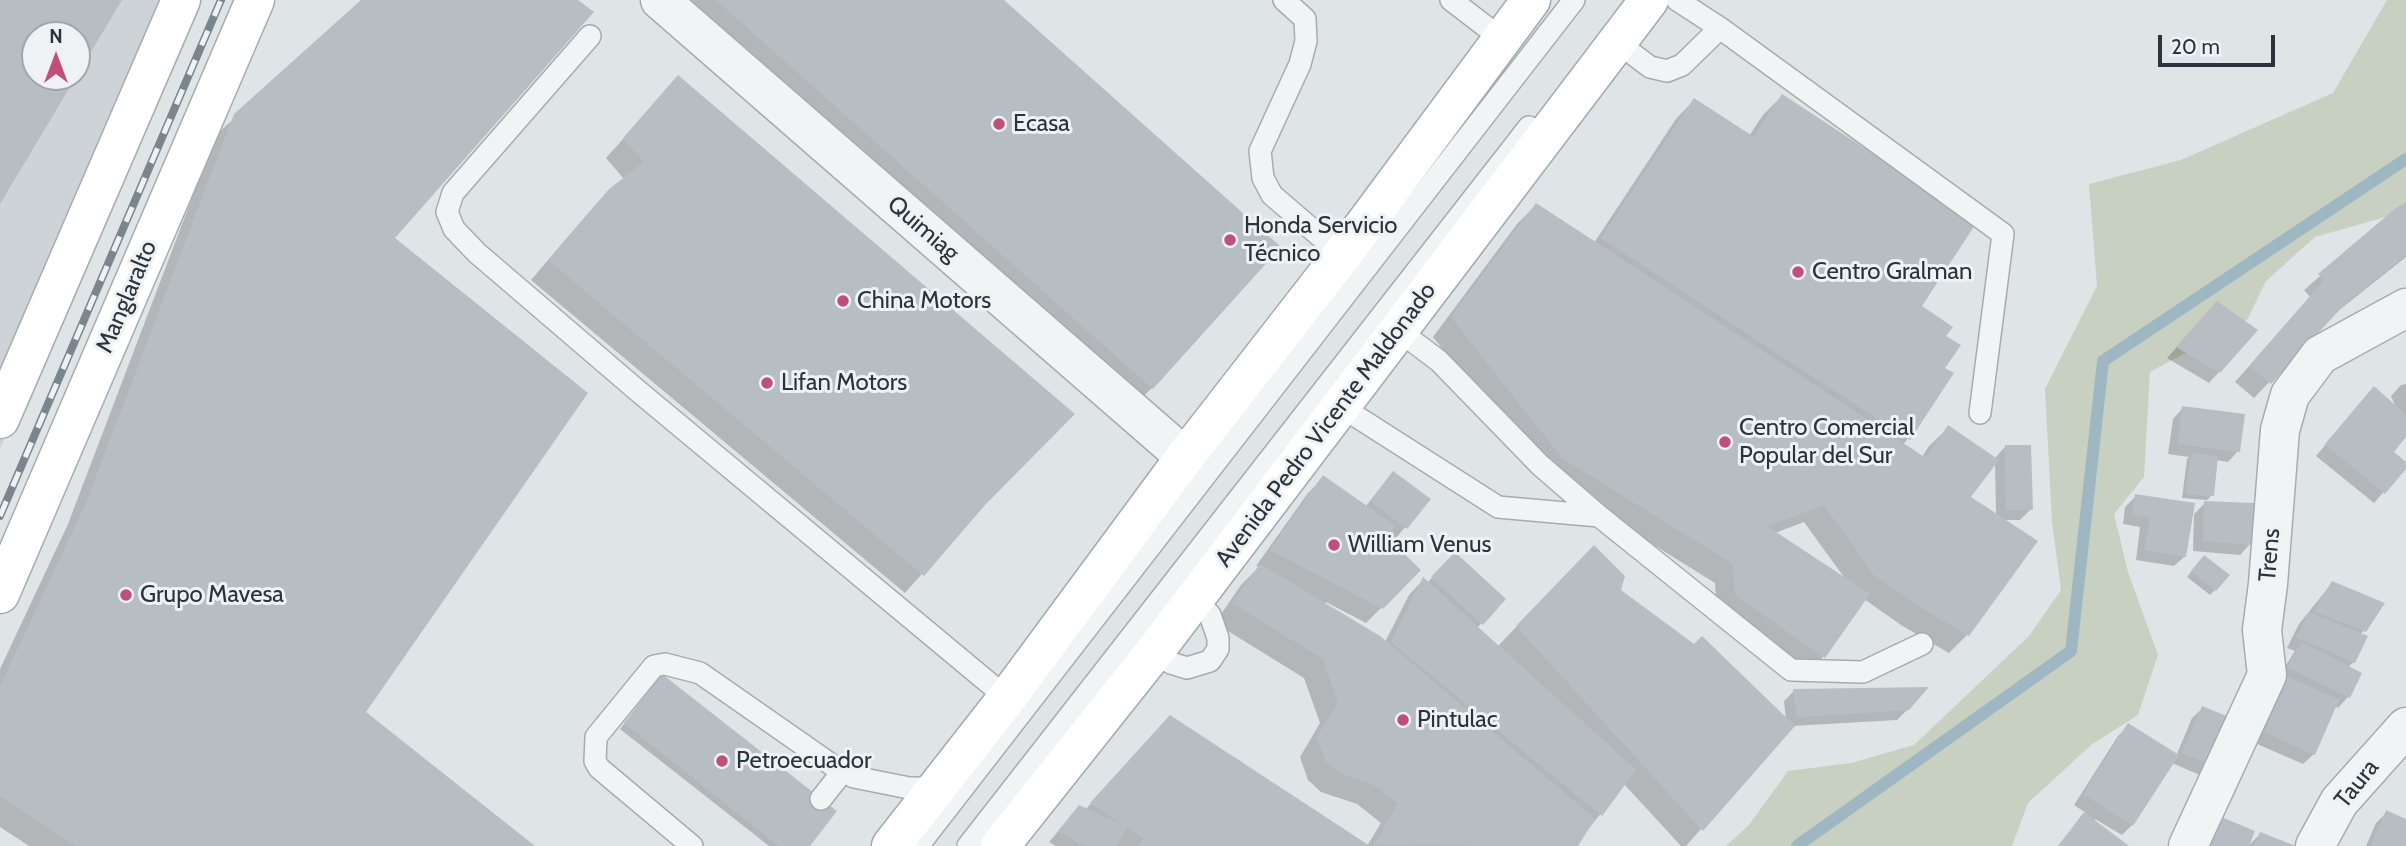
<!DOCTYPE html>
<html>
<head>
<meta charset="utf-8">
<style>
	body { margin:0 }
	#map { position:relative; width:2406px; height:846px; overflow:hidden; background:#dfe4e7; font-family:Cabin,sans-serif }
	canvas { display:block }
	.north { position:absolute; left:21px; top:21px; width:70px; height:70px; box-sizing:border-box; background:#eef2f4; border:2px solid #a0a6aa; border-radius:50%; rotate:0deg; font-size:19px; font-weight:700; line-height:28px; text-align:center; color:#2a343c }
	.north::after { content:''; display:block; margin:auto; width:24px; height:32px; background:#bf5178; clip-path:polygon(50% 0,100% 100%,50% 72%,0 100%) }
	.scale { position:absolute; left:2158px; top:35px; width:117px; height:32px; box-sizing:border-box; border:4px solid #2a343c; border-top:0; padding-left:9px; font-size:21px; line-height:24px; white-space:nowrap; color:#2a343c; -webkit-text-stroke:5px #eef2f4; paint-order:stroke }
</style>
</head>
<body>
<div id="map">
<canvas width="2406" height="846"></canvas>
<div class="north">N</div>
<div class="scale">20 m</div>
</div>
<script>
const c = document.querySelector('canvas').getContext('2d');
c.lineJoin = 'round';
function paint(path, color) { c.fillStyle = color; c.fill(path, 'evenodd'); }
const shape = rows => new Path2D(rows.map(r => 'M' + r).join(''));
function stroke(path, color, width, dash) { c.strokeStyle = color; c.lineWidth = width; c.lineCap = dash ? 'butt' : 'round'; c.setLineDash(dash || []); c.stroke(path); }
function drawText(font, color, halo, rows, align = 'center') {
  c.font = font + ' Cabin,sans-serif'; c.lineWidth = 6; c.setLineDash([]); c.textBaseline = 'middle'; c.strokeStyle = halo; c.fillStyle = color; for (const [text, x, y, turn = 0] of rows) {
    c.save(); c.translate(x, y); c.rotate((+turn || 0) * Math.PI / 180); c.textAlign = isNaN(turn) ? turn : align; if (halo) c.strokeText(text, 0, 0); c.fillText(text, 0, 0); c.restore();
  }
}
paint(shape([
	[0,0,197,0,0,449],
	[35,35,77,35,77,77,35,77]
]), '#ced3d8');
paint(shape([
	[2387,0,2406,0,2406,211,2315,237,2266,281,2247,320,2150,372,2144,477,2114,514,2128,572,2158,655,2138,715,2091,745,2028,803,2012,846,1726,846,1749,825,1788,771,1851,763,1914,745,2029,636,2061,590,2052,522,2045,389,2097,286,2089,184,2181,160,2333,93]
]), '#c8d0c1');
paint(shape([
	[364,0,575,0,393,238,364,712,532,846,29,846,0,827,0,669,68,524,216,135],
	[677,0,1001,0,1152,388,1133,406],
	[678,78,984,504,905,593,531,280,591,210,624,179,606,158],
	[1782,96,1919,306,1944,336,1943,369,1952,374,1903,445,1922,457,1929,446,1948,428,1994,459,2005,447,2031,509,2020,520,2003,520,1967,635,1949,653,1901,625,1864,599,1823,657,1805,675,1717,614,1715,583,1543,476,1433,337,1517,224,1536,205,1594,243,1676,119,1694,100,1749,136,1763,115],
	[1995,462,1996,515,1968,497],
	[1804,522,1846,580,1775,533],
	[2406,204,2406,257,2333,315,2254,398,2235,382,2310,297,2304,290,2397,209],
	[2207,313,2219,372,2209,383,2167,358],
	[2406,384,2406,434,2392,452,2406,466,2374,503,2316,456,2364,399,2396,408,2391,396,2401,385],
	[2183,408,2238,451,2228,462,2216,460,2212,495,2207,500,2182,498,2187,459,2189,457,2168,454,2173,419],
	[1393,473,1428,500,1395,539,1391,535,1389,542,1419,570,1366,623,1326,602,1325,605,1385,642,1409,595,1423,580,1427,583,1455,554,1504,599,1477,628,1497,647,1575,566,1619,591,1786,720,1784,701,1794,691,1908,709,1897,720,1792,726,1686,846,1681,846,1624,784,1575,846,1367,846,1381,823,1357,804,1321,792,1308,780,1300,757,1320,723,1304,678,1215,623,1241,585,1259,567,1256,566,1308,493,1323,478,1365,507],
	[2136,496,2185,556,2174,566,2136,560,2140,527,2123,524,2125,507],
	[2205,503,2250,544,2240,555,2193,551,2194,514],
	[2199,562,2215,590,2210,595,2187,577],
	[2332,583,2382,604,2360,635,2354,662,2348,667,2348,697,2338,708,2335,706,2314,754,2303,764,2255,743,2278,690,2286,682,2278,678,2295,651,2287,648,2299,624],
	[657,681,807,846,769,846,620,729],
	[2203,708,2232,720,2202,776,2172,763,2132,825,2122,835,2095,819,2094,821,2127,846,2058,846,2086,813,2074,805,2118,736,2128,726,2176,756,2192,718],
	[1155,732,1367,846,1056,846,1049,842,1079,807,1085,810],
	[2386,813,2406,820,2406,846,2366,846,2376,823],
	[2260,834,2292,846,2248,846]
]), '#0003');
stroke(shape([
	[1797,846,2071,651,2103,361,2406,159]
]), '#9eb7c3', 12);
paint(shape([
	[0,0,122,0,77,75,77,35,35,35,35,77,76,77,0,204],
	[361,0,578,0,594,12,395,238,588,393,366,712,535,846,76,846,0,796,0,687,86,503,234,114],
	[716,0,1004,0,1281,247,1153,389],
	[678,75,1075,414,985,505,924,576,548,260,609,189,644,162,623,138],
	[1782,94,1977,222,1922,306,1953,327,1946,336,1961,345,1945,368,1954,373,1910,440,1601,238,1694,98,1754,137],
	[2406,202,2406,255,2345,304,2271,384,2249,366,2324,280,2318,274,2396,208],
	[1536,203,1926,458,1948,425,1999,460,1971,497,2038,541,1969,636,1920,607,1874,575,1824,505,1767,526,1870,594,1825,658,1735,595,1733,564,1562,458,1451,317],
	[2217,301,2258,330,2220,373,2176,347],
	[2374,386,2406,415,2406,437,2394,452,2406,462,2406,469,2385,494,2325,444],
	[2182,406,2245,414,2240,452,2178,444],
	[2005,445,2031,445,2033,510,2006,510],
	[2191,453,2218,456,2214,496,2186,494],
	[1393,471,1431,499,1407,529,1370,501],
	[1323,475,1394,525,1391,541,1421,570,1383,609,1270,550],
	[2135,494,2195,503,2186,557,2145,550,2150,517,2132,514],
	[2204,501,2255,503,2252,545,2203,541],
	[1594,545,1625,576,1621,590,1694,644,1702,636,1795,726,1703,831,1516,626],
	[1455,552,1506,599,1483,625,1431,577],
	[2204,555,2230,575,2216,591,2191,571],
	[1260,564,1380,636,1595,819,1578,846,1374,845,1398,804,1376,786,1340,773,1326,762,1317,737,1338,703,1323,659,1232,603],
	[1423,577,1636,770,1602,816,1391,642],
	[2332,581,2385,603,2366,632,2314,611],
	[2309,612,2368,636,2355,663,2296,637],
	[2302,642,2362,673,2350,698,2287,667],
	[662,674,837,811,810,846,779,846,624,723],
	[2288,677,2339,700,2315,755,2264,732],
	[1929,687,1909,710,1797,717,1793,689],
	[2202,706,2234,719,2214,766,2182,753],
	[1170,715,1370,846,1139,846,1143,838,1090,803],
	[2128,723,2179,755,2133,826,2083,794],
	[1079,805,1127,827,1117,846,1084,846,1058,831],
	[2386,810,2406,819,2406,846,2371,846],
	[2084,812,2129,846,2058,846],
	[2219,816,2255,831,2249,846,2207,846],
	[2260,832,2296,846,2254,846]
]), '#b7bec3');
const lane = shape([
	[1284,0,1305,19,1306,41,1300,64,1260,151,1263,178,1272,195,1342,255],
	[1451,0,1502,39],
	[1677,0,1720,28,2003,234,1980,413],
	[590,36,453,193,447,212,454,229,477,253,638,391,1007,698],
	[1617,42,1650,67,1667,71,1682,65,1720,28],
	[1398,330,1439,361,1540,465,1599,516],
	[1340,406,1498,507,1599,516,1791,670,1863,672,1922,644],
	[1155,651,1171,663,1187,668,1210,661,1218,649,1218,638,1210,615,1194,598],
	[821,799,843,771],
	[692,846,599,768,595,761,596,737,654,666,665,664,700,673,832,765,854,777,909,788,937,788],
	[918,846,1574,0],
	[968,846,1529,127]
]);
const street = shape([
	[660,0,1185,457],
	[2188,846,2267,675,2262,630,2268,584,2280,430,2290,395,2320,355,2406,308],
	[2315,846,2339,802,2406,727]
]);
const secondary = shape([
	[0,419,181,0],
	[0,594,255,0]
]);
const primary = shape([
	[891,846,1007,698,1185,457,1342,255,1531,0],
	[1000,846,1155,651,1649,0]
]);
stroke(lane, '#a5acb0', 24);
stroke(street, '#a5acb0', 41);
stroke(secondary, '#a5acb0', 41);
stroke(primary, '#a0aab1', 41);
stroke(lane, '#f1f4f5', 21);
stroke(street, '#f1f4f5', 38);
stroke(secondary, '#fff', 38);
stroke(primary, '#fff', 38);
const rail = shape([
	[0,516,221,0]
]);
stroke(rail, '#7a868e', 8);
stroke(rail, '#eef2f4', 5, [16]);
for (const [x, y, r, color] of [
	[999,124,7,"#bf5178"],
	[1230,240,7,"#bf5178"],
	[1798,272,7,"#bf5178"],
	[843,301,7,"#bf5178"],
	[767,383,7,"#bf5178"],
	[1725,442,7,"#bf5178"],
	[1334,545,7,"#bf5178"],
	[126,595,7,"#bf5178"],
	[1403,720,7,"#bf5178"],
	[722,761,7,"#bf5178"]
]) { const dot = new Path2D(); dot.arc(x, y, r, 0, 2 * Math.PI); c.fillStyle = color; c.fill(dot); stroke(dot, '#eef2f4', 2.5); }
drawText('24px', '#2a343c', '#eef2f4', [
	["Ecasa",1013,124],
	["Honda Servicio",1244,226],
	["Técnico",1244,254],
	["Centro Gralman",1812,272],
	["China Motors",857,301],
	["Lifan Motors",781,383],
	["Centro Comercial",1739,428],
	["Popular del Sur",1739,456],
	["William Venus",1348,545],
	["Grupo Mavesa",140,595],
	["Pintulac",1417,720],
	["Petroecuador",736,761]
], 'left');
drawText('24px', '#2a343c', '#eef2f4', [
	["Quimiag",923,229,41],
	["Manglaralto",127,297,-67],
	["Avenida Pedro Vicente Maldonado",1326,425,-53],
	["Trens",2270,555,-85],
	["Taura",2357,784,-51]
]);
</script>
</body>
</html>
